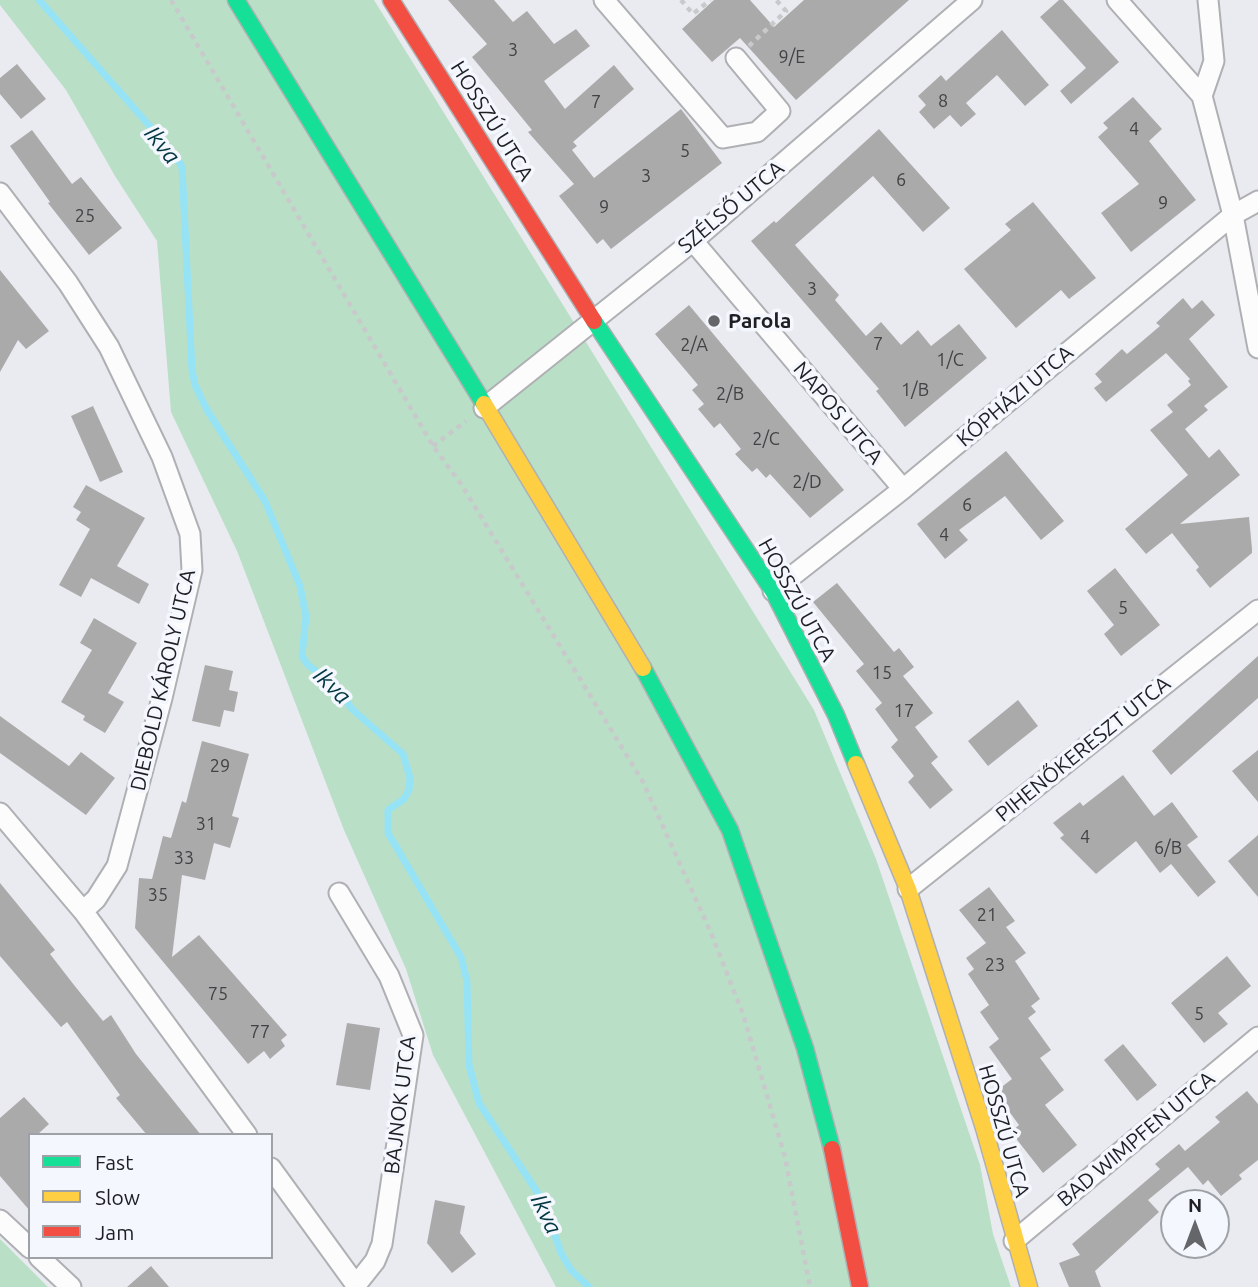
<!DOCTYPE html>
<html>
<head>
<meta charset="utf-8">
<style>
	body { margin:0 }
	#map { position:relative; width:1258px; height:1287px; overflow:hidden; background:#e9ebf0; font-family:Ubuntu,sans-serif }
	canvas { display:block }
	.legend { position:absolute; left:28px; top:1133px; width:245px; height:126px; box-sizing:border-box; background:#f4f7fe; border:2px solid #9ea1a6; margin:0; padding:9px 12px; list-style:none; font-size:21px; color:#1e1f22 }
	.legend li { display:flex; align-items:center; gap:14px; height:35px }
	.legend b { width:35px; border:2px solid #9ea1a6 }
	.north { position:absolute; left:1160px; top:1189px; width:70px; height:70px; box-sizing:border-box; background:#f4f7fe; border:2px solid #9ea1a6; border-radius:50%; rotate:0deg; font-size:19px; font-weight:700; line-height:28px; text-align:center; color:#1e1f22 }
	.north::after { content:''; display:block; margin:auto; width:24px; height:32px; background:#65666a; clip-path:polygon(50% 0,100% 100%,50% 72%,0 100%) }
</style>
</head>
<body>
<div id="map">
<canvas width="1258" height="1287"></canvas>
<ul class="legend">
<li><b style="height:9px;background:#16e098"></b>Fast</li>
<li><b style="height:9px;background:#ffcf43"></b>Slow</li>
<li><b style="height:9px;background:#f24e42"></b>Jam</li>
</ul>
<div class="north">N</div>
</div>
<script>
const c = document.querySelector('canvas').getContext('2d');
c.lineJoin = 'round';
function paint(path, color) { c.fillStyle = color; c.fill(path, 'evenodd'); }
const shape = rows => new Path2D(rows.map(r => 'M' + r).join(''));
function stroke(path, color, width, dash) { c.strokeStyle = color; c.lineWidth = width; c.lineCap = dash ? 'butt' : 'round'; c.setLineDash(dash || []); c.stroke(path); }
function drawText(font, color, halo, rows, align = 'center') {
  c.font = font + ' Ubuntu,sans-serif'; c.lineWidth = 7; c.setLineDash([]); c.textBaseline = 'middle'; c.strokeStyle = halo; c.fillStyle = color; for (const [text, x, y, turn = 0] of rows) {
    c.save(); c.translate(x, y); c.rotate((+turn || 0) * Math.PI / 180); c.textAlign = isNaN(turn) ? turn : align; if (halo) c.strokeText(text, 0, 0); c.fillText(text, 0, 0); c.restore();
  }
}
paint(shape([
	[0,0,374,0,814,710,876,859,980,1165,993,1234,1011,1287,556,1287,433,1055,406,969,344,830,237,551,171,412,157,241,115,176,66,90,0,5],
	[0,1239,48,1287,0,1287]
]), '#badfc7');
stroke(shape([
	[39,0,176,156,182,167,192,370,195,385,207,410,265,501,300,586,306,616,302,656,308,665,335,685,352,709,403,754,410,778,409,790,404,799,388,810,388,833,461,957,467,981,469,1065,479,1103,543,1201,561,1253,571,1270,589,1287]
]), '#96e3f6', 7);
paint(shape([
	[448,0,494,0,513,22,527,11,554,44,576,29,590,46,544,81,565,109,614,65,634,89,573,142,577,146,572,150,594,178,681,109,722,163,611,249,603,239,597,244,559,196,574,184,528,132,532,130,472,57,487,44],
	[714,0,750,0,774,27,804,0,909,0,796,100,740,38,712,62,682,29],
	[1059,0,1063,0,1119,62,1071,104,1060,91,1086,68,1040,17],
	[1002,30,1049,85,1025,106,997,75,966,103,976,114,961,127,950,115,934,129,919,112,926,105,918,96,941,75,946,81],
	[17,64,46,99,21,119,0,94,0,78],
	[1133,97,1162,129,1149,141,1196,200,1131,252,1101,213,1139,184,1098,137,1108,128,1103,123],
	[879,129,950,208,923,232,873,176,795,245,839,295,835,300,866,336,881,322,901,345,918,330,931,346,959,324,987,358,905,427,876,391,879,389,751,241,774,221,776,223],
	[32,130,72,184,81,177,122,228,89,255,48,203,50,202,10,146],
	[1033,202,1096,278,1069,299,1061,290,1016,328,964,269,1011,230,1005,224],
	[0,270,49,331,26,349,18,340,0,372],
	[1183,298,1192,309,1202,300,1215,315,1189,339,1228,387,1204,406,1208,410,1185,429,1209,458,1219,449,1240,475,1180,524,1249,517,1252,549,1252,553,1210,588,1196,570,1199,567,1172,533,1146,554,1125,529,1188,475,1150,430,1173,412,1167,405,1191,385,1188,381,1190,379,1166,353,1106,402,1094,388,1102,382,1095,374,1122,349,1127,354,1160,326,1156,323],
	[689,305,844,490,810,518,770,474,766,478,757,468,752,472,735,454,741,449,720,423,714,428,698,409,704,404,692,390,698,385,655,334],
	[93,406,123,472,100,482,71,416],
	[1006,451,1064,521,1041,540,1005,496,959,530,968,540,945,559,917,524],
	[86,485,145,518,117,566,149,584,139,604,91,578,81,597,59,585,90,529,76,520,81,512,73,507],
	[1115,568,1160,625,1121,656,1104,634,1114,625,1087,591],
	[837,583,894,652,899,648,914,667,903,676,933,713,915,727,938,757,931,763,953,790,930,809,908,782,914,776,891,747,898,740,875,709,882,703,856,671,864,664,813,602],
	[94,618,137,643,108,693,124,702,105,733,83,720,85,716,61,702,92,650,80,643],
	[1258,656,1258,698,1171,775,1152,751],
	[205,665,233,671,229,690,238,692,234,712,224,710,220,727,192,721],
	[1018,700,1038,726,988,766,968,741],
	[0,716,69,766,81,752,115,778,86,815,0,753],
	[202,741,249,754,232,816,239,818,230,848,214,843,205,880,182,875,172,957,199,935,287,1035,281,1040,285,1046,270,1059,264,1051,248,1064,135,928,139,878,152,879,163,836,171,838,182,801,186,803],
	[1258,750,1258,802,1232,771],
	[1123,775,1154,816,1172,802,1198,837,1187,845,1216,882,1198,897,1171,864,1160,873,1136,841,1096,874,1060,838,1064,835,1053,823,1080,802,1083,806],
	[1258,835,1258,897,1228,861],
	[0,883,55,950,50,954,74,985,103,1021,111,1015,136,1054,201,1135,147,1135,116,1098,120,1095,67,1022,61,1027,0,956],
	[989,887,1015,921,1006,927,1026,953,1015,961,1040,999,1031,1006,1036,1012,1028,1018,1051,1050,1040,1058,1064,1090,1045,1105,1077,1145,1043,1173,1011,1132,1019,1125,995,1092,1012,1079,989,1047,999,1039,980,1012,989,1005,968,974,974,969,966,958,986,943,959,910],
	[1227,956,1251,986,1218,1013,1228,1024,1204,1043,1171,1003],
	[347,1023,380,1028,370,1090,336,1085],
	[1123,1044,1157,1085,1137,1101,1104,1060],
	[1247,1091,1258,1104,1258,1160,1239,1175,1242,1179,1221,1196,1208,1180,1203,1185,1188,1167,1148,1200,1159,1212,1095,1271,1101,1287,1069,1287,1059,1263,1080,1255,1072,1244,1160,1169,1155,1164,1179,1144,1185,1151,1220,1122,1215,1117],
	[24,1097,49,1124,37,1135,30,1135,30,1211,0,1176,0,1118],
	[435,1200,465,1206,460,1233,476,1254,452,1273,427,1243],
	[151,1266,169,1287,127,1287]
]), '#abaaab');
const street = shape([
	[604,0,723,138,757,132,780,111,736,58],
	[1117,0,1202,96,1233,215,1258,348],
	[1202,96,1214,61,1208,0],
	[0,193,68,283,109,347,162,457,190,534,192,570,162,698,117,866,96,899,83,911],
	[693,241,903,489],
	[484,408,693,241,972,0],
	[773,591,903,489,1233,215,1258,201],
	[0,813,83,911,247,1135],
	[908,889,1258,610],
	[271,1168,356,1285,375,1261,382,1244,413,1035,389,976,339,893],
	[0,1220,30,1248],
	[1014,1241,1258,1037],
	[39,1257,71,1287]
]);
const fast = shape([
	[236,0,484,404],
	[594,321,773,591,836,715,856,764],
	[643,668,730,830,805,1048,832,1149]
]);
const slow = shape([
	[484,404,643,668],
	[856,764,908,889,984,1128,1029,1287]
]);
const jam = shape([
	[391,0,594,321],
	[832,1149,860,1287]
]);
stroke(street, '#aeb0b3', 23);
stroke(fast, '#aeb0b3', 19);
stroke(slow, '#aeb0b3', 19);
stroke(jam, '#aeb0b3', 19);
stroke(shape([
	[171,0,433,446,461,484,643,782,711,933,743,1014,785,1157,810,1287],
	[681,0,693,14,710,0],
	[749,46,786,11,776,0],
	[433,446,466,421]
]), '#c8c9cb', 4.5, [5, 5]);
stroke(street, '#fcfcfd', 19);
stroke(fast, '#16e098', 16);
stroke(slow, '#ffcf43', 16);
stroke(jam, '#f24e42', 16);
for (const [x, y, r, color] of [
	[714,321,7,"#65666a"]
]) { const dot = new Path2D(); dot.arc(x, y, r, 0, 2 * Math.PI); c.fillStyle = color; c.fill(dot); stroke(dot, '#f4f7fe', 2.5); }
drawText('18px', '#414244', null, [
	["3",513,50],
	["9/E",792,57],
	["8",943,101],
	["7",596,102],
	["4",1134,129],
	["5",685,151],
	["3",646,176],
	["6",901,180],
	["9",1163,203],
	["9",604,207],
	["25",85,216],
	["3",812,289],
	["7",878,344],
	["2/A",694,345],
	["1/C",950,360],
	["1/B",915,390],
	["2/B",730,394],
	["2/C",766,439],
	["2/D",807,482],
	["6",967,505],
	["4",944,535],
	["5",1123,608],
	["15",882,673],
	["17",904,711],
	["29",220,766],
	["31",206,824],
	["4",1085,837],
	["6/B",1168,848],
	["33",184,858],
	["35",158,895],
	["21",987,915],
	["23",995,965],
	["75",218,994],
	["5",1199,1014],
	["77",260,1032]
]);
drawText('21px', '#1e1f22', '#f4f7fe', [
	["HOSSZÚ UTCA",492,121,58],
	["SZÉLSŐ UTCA",731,207,-40],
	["KÓPHÁZI UTCA",1015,396,-40],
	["NAPOS UTCA",838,413,50],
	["HOSSZÚ UTCA",797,600,61],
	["DIEBOLD KÁROLY UTCA",163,680,-77],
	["PIHENŐKERESZT UTCA",1083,749,-39],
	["BAJNOK UTCA",400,1105,-83],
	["HOSSZÚ UTCA",1004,1131,74],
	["BAD WIMPFEN UTCA",1136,1139,-40]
]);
drawText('bold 21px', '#1e1f22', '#f4f7fe', [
	["Parola",728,321]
], 'left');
drawText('italic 23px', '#003640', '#f4f7fe', [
	["Ikva",162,145,51],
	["Ikva",332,686,44],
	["Ikva",546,1214,64]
]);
</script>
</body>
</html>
